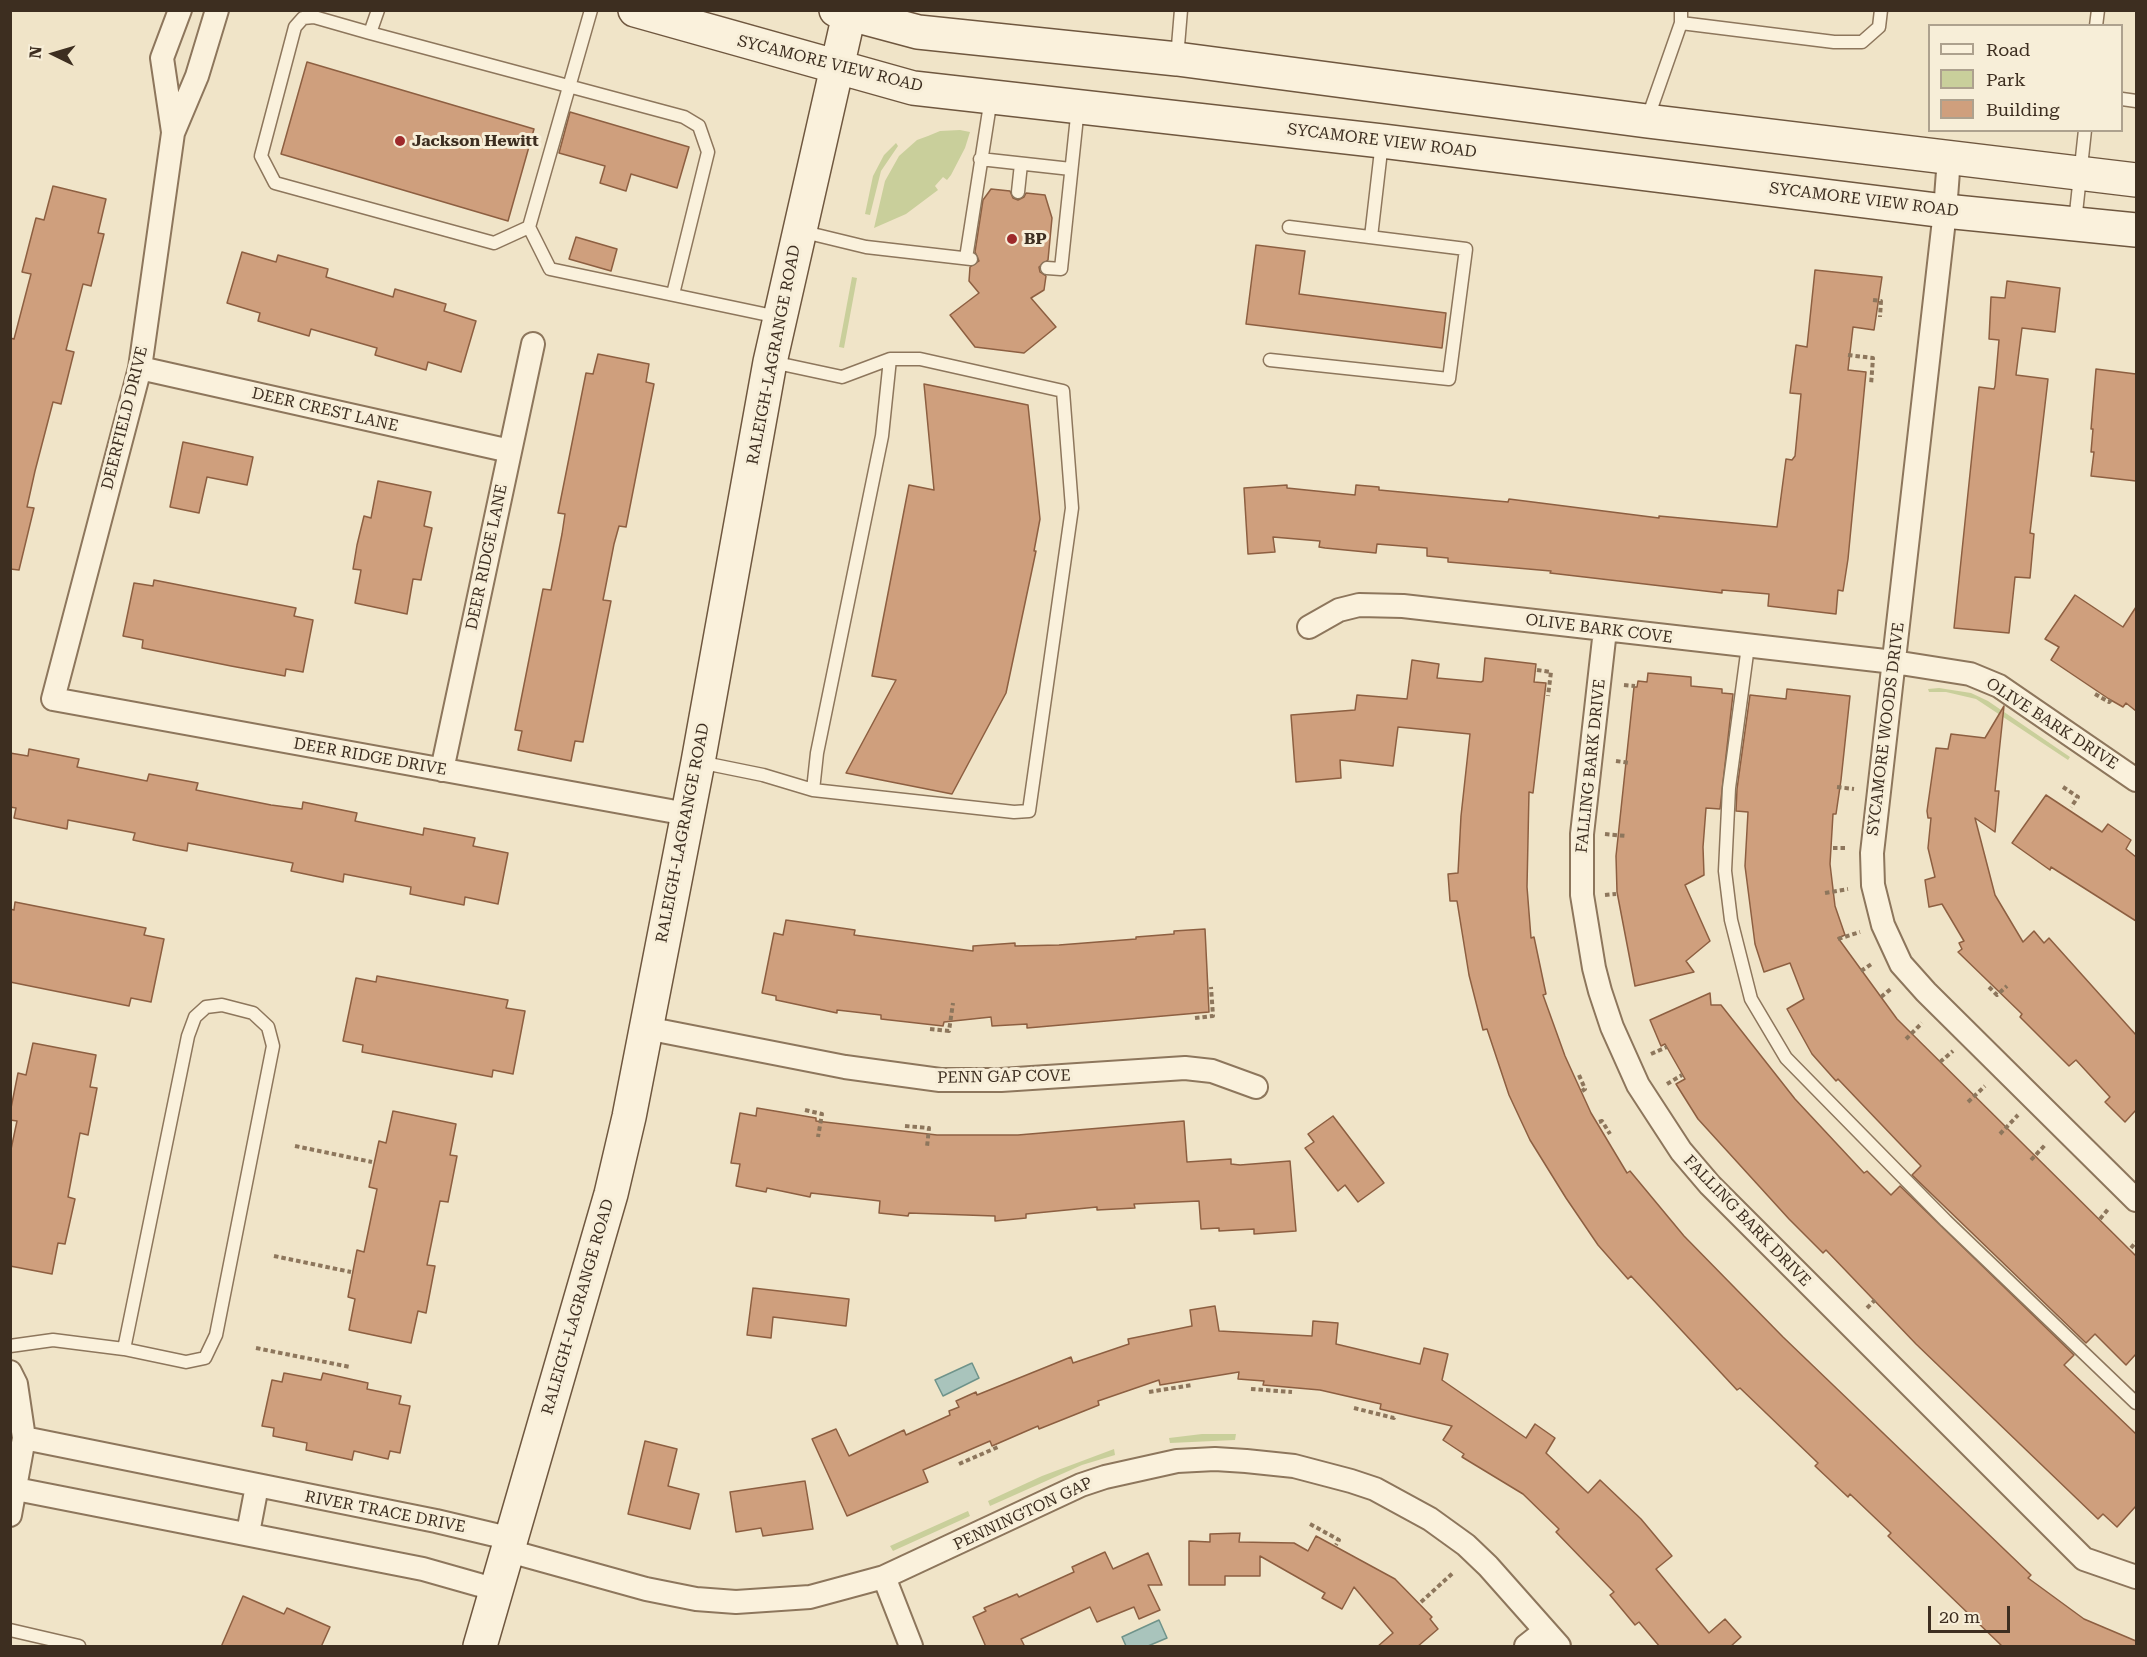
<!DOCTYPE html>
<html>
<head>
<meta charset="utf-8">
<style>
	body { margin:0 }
	#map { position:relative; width:2147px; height:1657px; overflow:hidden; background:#f0e4c8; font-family:"Roboto Serif",serif }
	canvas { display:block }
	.frame { position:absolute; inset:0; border:12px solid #3d2e20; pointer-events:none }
	.legend { position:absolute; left:1928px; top:24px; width:195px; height:108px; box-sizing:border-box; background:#f7eed8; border:2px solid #ada18e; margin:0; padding:8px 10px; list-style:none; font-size:18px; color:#3d2e20 }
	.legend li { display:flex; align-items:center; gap:12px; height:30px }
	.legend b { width:30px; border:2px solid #ada18e }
	.north { position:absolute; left:24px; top:24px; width:60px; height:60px; -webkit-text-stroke:4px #f7eed8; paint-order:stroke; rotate:275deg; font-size:16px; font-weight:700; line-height:24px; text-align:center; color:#3d2e20 }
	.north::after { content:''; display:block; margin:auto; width:21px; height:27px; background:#3d2e20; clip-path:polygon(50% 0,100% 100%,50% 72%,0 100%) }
	.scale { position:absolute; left:1928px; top:1606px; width:82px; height:27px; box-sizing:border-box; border:3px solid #3d2e20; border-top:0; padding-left:8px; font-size:18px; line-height:21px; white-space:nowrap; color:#3d2e20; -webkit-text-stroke:4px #f7eed8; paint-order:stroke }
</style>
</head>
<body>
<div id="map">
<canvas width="2147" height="1657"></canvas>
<div class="frame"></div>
<ul class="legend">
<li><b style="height:8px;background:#faf1dc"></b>Road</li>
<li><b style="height:16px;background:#c9cf9b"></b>Park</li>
<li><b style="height:16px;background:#cf9f7d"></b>Building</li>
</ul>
<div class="north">N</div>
<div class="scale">20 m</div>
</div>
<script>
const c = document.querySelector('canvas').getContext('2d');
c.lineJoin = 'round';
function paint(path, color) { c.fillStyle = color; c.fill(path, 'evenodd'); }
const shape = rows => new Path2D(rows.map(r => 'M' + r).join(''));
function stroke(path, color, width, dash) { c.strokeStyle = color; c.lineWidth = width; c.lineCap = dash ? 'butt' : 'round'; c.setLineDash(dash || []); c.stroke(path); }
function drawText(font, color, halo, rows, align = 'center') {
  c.font = font + ' "Roboto Serif",serif'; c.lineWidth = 6; c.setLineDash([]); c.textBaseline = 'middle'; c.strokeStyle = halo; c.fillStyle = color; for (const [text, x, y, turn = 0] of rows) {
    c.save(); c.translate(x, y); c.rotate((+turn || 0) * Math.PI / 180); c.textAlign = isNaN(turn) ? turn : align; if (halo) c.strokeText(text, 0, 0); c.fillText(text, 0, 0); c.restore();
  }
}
paint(shape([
	[960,130,970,132,965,148,951,175,947,180,943,177,935,186,938,190,906,214,874,228,885,181,899,156,917,140,928,136,940,131],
	[896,143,898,146,881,171,870,215,865,214,873,176,884,155],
	[852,277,857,278,844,348,839,347],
	[1939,688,1971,693,1988,701,2070,757,2068,760,1976,699,1946,692,1929,692,1928,689],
	[1202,1434,1236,1434,1235,1440,1170,1443,1169,1438],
	[1114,1449,1115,1455,1082,1465,990,1506,988,1501,1042,1476],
	[968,1511,970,1516,893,1551,890,1546]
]), '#c9cf9b');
const water = shape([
	[972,1363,979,1378,943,1396,935,1380,972,1363],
	[1159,1620,1167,1638,1148,1646,1126,1646,1122,1637,1159,1620]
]);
paint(water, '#a9c4bc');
stroke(water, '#6f938a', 1.5);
const building = shape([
	[307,62,534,129,508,221,281,154,307,62],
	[570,112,689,147,677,188,631,174,626,191,600,183,605,166,559,153,570,112],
	[53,186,106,199,98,233,104,234,91,286,83,284,66,350,74,352,61,404,53,402,35,471,27,507,34,508,19,570,10,569,10,338,14,339,31,274,22,272,36,218,44,220,53,186],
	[991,189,1010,191,1013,198,1018,200,1024,197,1026,193,1045,195,1052,218,1048,260,1039,267,1040,272,1046,276,1044,290,1031,298,1056,327,1024,353,975,347,950,315,979,293,969,281,970,267,979,261,975,252,983,200,991,189],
	[576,237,617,249,611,271,569,259,576,237],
	[1256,245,1305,251,1299,294,1446,313,1442,348,1246,324,1256,245],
	[242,252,276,262,278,255,328,269,326,277,393,297,395,289,446,304,444,311,476,321,461,372,428,362,426,370,375,355,377,348,311,329,309,336,258,321,260,313,227,303,242,252],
	[1815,270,1882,277,1874,330,1853,327,1848,370,1866,372,1848,559,1843,591,1838,590,1836,614,1768,606,1769,594,1722,590,1722,593,1550,573,1551,571,1448,562,1448,558,1427,556,1427,548,1377,544,1376,553,1325,548,1319,547,1320,541,1273,537,1275,552,1248,554,1244,488,1287,485,1287,488,1355,495,1356,485,1379,487,1379,490,1508,502,1509,499,1659,518,1659,516,1777,527,1786,459,1792,460,1795,456,1801,394,1790,393,1796,345,1807,347,1815,270],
	[2007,281,2060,288,2055,332,2022,328,2016,375,2048,379,2030,533,2034,534,2030,578,2015,577,2009,633,1954,628,1979,387,1994,389,1995,386,1999,340,1989,339,1991,297,2005,298,2007,281],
	[598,354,649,364,646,382,654,384,626,527,619,526,614,544,603,600,611,601,583,742,575,741,571,761,518,750,522,731,515,730,543,589,551,590,562,534,565,514,558,513,586,373,593,374,598,354],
	[2096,369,2136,374,2136,481,2091,476,2094,452,2091,452,2093,429,2091,429,2096,369],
	[924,384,1028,405,1040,519,1034,551,1036,551,1006,693,952,794,846,773,896,680,872,676,909,485,934,490,924,384],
	[183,442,253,457,247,485,207,477,199,513,170,507,183,442],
	[378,481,431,492,424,526,432,528,427,551,421,580,413,579,407,614,355,603,361,570,353,569,357,545,364,516,371,518,378,481],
	[154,580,296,608,294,616,313,620,303,672,286,669,285,676,231,666,142,648,143,640,123,636,134,583,153,586,154,580],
	[2075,595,2123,627,2136,607,2136,711,2126,703,2123,707,2109,699,2051,660,2059,647,2045,639,2075,595],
	[1485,658,1536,664,1534,682,1546,683,1533,793,1529,792,1527,887,1531,938,1534,937,1546,994,1543,995,1565,1056,1591,1113,1627,1173,1630,1171,1684,1236,1783,1337,2031,1575,2028,1578,2084,1619,2136,1641,2136,1647,2003,1647,1888,1536,1891,1533,1850,1494,1848,1497,1815,1466,1818,1463,1740,1388,1737,1390,1631,1276,1628,1279,1598,1245,1566,1198,1530,1140,1509,1095,1487,1029,1483,1030,1469,975,1457,901,1450,901,1448,874,1458,873,1461,816,1470,734,1398,727,1393,766,1340,760,1341,778,1296,782,1291,715,1355,710,1357,695,1407,699,1412,660,1439,664,1437,678,1481,682,1483,681,1485,658],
	[1648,673,1691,677,1691,686,1722,689,1722,693,1733,694,1720,809,1706,808,1703,847,1704,875,1685,885,1710,941,1686,961,1694,972,1635,986,1617,892,1616,856,1634,687,1637,687,1638,681,1647,682,1648,673],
	[1787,689,1850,696,1841,780,1836,814,1833,814,1830,864,1835,906,1845,935,1838,938,1897,1019,2136,1256,2136,1354,2126,1365,2095,1334,2086,1343,1912,1175,1921,1166,1838,1079,1836,1081,1812,1054,1787,1009,1804,999,1790,963,1764,972,1755,944,1745,866,1748,812,1736,811,1737,789,1750,695,1786,699,1787,689],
	[2004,706,1995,791,1999,791,1995,832,1975,818,1995,895,2023,942,2034,931,2044,943,2049,938,2136,1035,2136,1110,2125,1122,2105,1102,2110,1097,2076,1060,2069,1066,2020,1017,2022,1014,1958,952,1962,949,1959,943,1964,941,1942,904,1929,907,1925,880,1935,877,1928,848,1931,818,1928,818,1927,811,1936,748,1948,749,1951,734,1985,738,2004,706],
	[29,749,79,759,77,767,147,781,149,774,198,783,196,790,271,805,302,809,303,802,357,813,355,821,423,835,424,828,475,838,473,846,508,853,498,904,465,897,464,905,439,900,410,894,411,887,344,874,343,882,329,879,291,871,293,863,188,843,187,851,156,845,133,840,135,833,68,820,67,829,14,818,16,808,10,807,10,753,28,756,29,749],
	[2046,795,2102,832,2108,824,2131,840,2126,849,2136,857,2136,921,2051,867,2050,870,2012,843,2046,795],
	[15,902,146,928,144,935,164,939,151,1002,131,998,129,1006,10,982,10,909,14,910,15,902],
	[786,920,855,930,854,935,973,951,973,946,1015,943,1015,946,1059,945,1136,939,1136,937,1174,934,1174,931,1205,929,1209,1012,1027,1028,1027,1024,992,1026,991,1017,944,1022,943,1026,881,1019,881,1015,837,1010,837,1013,809,1007,776,1000,776,996,762,993,774,933,783,935,786,920],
	[377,976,508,1000,506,1008,525,1011,513,1074,493,1070,492,1077,362,1052,363,1045,343,1041,356,978,376,982,377,976],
	[1710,993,1711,1005,1721,1005,1795,1099,1864,1173,1867,1171,1891,1195,1900,1186,2074,1355,2064,1365,2136,1434,2136,1506,2117,1527,2103,1514,2098,1519,1916,1344,1826,1250,1823,1253,1789,1219,1698,1119,1676,1084,1685,1079,1665,1044,1661,1046,1650,1020,1710,993],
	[33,1043,96,1055,90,1087,97,1088,88,1135,80,1133,68,1197,75,1199,65,1244,58,1243,52,1274,10,1266,10,1154,17,1121,10,1120,10,1113,18,1073,26,1075,33,1043],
	[757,1108,816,1118,816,1121,937,1135,1018,1135,1184,1121,1187,1162,1231,1159,1231,1164,1240,1165,1290,1161,1296,1231,1254,1234,1254,1229,1219,1231,1219,1228,1201,1229,1199,1201,1134,1204,1135,1208,1097,1210,1097,1207,1026,1214,1026,1218,995,1221,995,1216,909,1213,908,1216,879,1213,880,1201,811,1193,810,1197,767,1188,766,1192,736,1186,740,1164,731,1163,740,1113,756,1116,757,1108],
	[393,1111,456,1124,450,1155,457,1156,448,1202,440,1201,427,1265,435,1266,426,1313,418,1311,411,1343,349,1330,355,1299,348,1297,357,1250,364,1252,377,1189,369,1187,379,1141,386,1143,393,1111],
	[1333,1116,1384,1183,1358,1202,1345,1185,1338,1191,1305,1148,1314,1142,1308,1134,1333,1116],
	[753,1288,849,1299,846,1326,773,1317,771,1338,747,1335,753,1288],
	[1215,1306,1219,1331,1312,1336,1313,1321,1338,1323,1336,1344,1420,1364,1424,1348,1448,1354,1442,1380,1526,1438,1535,1424,1555,1438,1546,1453,1588,1493,1600,1480,1641,1519,1672,1556,1656,1569,1709,1633,1725,1619,1741,1637,1730,1647,1660,1647,1639,1622,1635,1625,1610,1595,1614,1592,1556,1532,1559,1529,1523,1494,1462,1457,1464,1454,1443,1440,1452,1426,1380,1409,1381,1404,1320,1390,1263,1385,1264,1381,1238,1379,1239,1372,1160,1385,1159,1380,1098,1401,1099,1405,1039,1429,1038,1426,992,1446,990,1441,923,1470,928,1482,847,1516,812,1439,836,1429,849,1456,904,1430,906,1435,950,1415,949,1411,959,1407,956,1401,976,1392,977,1395,1071,1357,1073,1363,1129,1344,1128,1339,1192,1326,1190,1310,1215,1306],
	[284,1373,321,1380,323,1373,368,1383,367,1389,401,1396,399,1404,410,1406,400,1453,390,1451,388,1459,354,1451,352,1460,306,1450,307,1443,273,1436,274,1428,262,1426,272,1380,282,1382,284,1373],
	[645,1441,677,1449,668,1486,699,1494,690,1529,628,1514,645,1441],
	[805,1481,813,1529,763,1536,761,1528,736,1532,730,1492,805,1481],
	[1240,1533,1239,1542,1294,1543,1308,1551,1316,1536,1395,1579,1432,1617,1430,1619,1438,1629,1417,1647,1377,1647,1393,1633,1354,1587,1342,1609,1322,1598,1325,1593,1260,1556,1260,1576,1225,1576,1225,1585,1189,1585,1189,1541,1210,1542,1210,1534,1240,1533],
	[1105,1552,1113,1569,1148,1553,1162,1585,1148,1585,1160,1610,1139,1619,1134,1607,1097,1622,1090,1607,1021,1639,1025,1647,986,1647,973,1617,986,1611,984,1608,1017,1594,1019,1597,1074,1572,1072,1567,1105,1552],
	[243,1596,284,1614,287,1608,330,1627,321,1647,221,1647,243,1596]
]);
paint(building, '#cf9f7d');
stroke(building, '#8d5f41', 1.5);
const lane = shape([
	[378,10,370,33,684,117,699,126,708,152,673,294],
	[591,10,529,227,550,269,778,317],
	[1681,23,1834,42,1862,42,1879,27,1881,10],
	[2096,26,2098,10],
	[370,33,314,17,303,18,295,27,261,156,275,183,494,243,529,227],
	[1177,58,1181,10],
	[2122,99,2136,101],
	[1647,120,1681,23,1681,10],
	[980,159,1071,169],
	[1018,192,1021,164],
	[2075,222,2085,130],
	[800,231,866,247,971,259],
	[1371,237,1382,142],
	[966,258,991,98],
	[1047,268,1061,269,1078,107],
	[1270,360,1449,379,1466,249,1289,227],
	[1748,646,1729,788,1725,871,1731,920,1751,999,1786,1058,1946,1221,2136,1403],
	[699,762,763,775,813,790,817,753,882,436,890,359,842,377,772,362],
	[813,790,1014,812,1029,811,1072,508,1063,391,920,359,890,359],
	[10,1346,53,1340,124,1349,186,1362,205,1358,216,1335,273,1046,268,1027,253,1013,222,1005,206,1007,195,1017,188,1036,124,1349],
	[10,1630,79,1646]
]);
const street = shape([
	[217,10,197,76,173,133,140,368,53,699,687,814],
	[173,132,162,58,180,10],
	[1949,158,1945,211,1872,853,1873,885,1883,925,1901,964,1926,992,2136,1200],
	[140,368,510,451],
	[1309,627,1339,610,1359,605,1403,606,1894,662,1970,674,1999,686,2136,780],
	[1605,630,1582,834,1582,895,1594,968,1600,991,1612,1027,1638,1085,1681,1151,1710,1185,2084,1559,2136,1577],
	[442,770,533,344],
	[646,1028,845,1067,940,1080,1001,1080,1185,1068,1212,1071,1256,1087],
	[10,1372,16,1384,24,1438,10,1515],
	[24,1438,436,1521,512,1539],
	[16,1489,423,1569,497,1590],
	[248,1533,257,1486],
	[509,1551,646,1589,696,1599,736,1602,810,1597,884,1577,1081,1485,1105,1477,1177,1461,1215,1459,1246,1461,1294,1466,1351,1481,1375,1489,1430,1519,1466,1545,1488,1566,1559,1646],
	[884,1577,911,1646],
	[1526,1646,1545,1631]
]);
const secondary = shape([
	[635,10,913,88,1382,141,1945,211,2136,230],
	[836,10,918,32,1177,59,1647,121,2136,180],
	[480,1646,611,1194,629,1117,698,762,770,362,850,10]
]);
stroke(lane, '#8d765c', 15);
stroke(street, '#8d765c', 26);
stroke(secondary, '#6f573f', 36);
stroke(shape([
	[1873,300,1881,301,1880,317],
	[1848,355,1873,358,1871,385],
	[1537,670,1551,672,1548,696],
	[1624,685,1635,686],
	[2095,694,2109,702,2111,700],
	[1616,761,1630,763],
	[1837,787,1854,789],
	[2063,787,2078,797,2071,807],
	[1605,834,1626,836],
	[1833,848,1847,848],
	[1825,893,1848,889],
	[1605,895,1616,894],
	[1838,939,1860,932],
	[1861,971,1873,963],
	[1989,987,1997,995,2007,986],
	[1881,997,1892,988],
	[1195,1018,1213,1016,1211,987],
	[930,1029,949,1031,953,1003],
	[1906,1039,1922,1023],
	[1651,1054,1667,1047],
	[1940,1062,1953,1051],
	[1579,1075,1585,1089,1582,1091],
	[1667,1084,1682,1075],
	[1968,1102,1985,1086],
	[805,1110,822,1114,818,1137],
	[1599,1122,1602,1121,1610,1134],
	[905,1126,929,1128,927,1147],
	[2000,1134,2018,1115],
	[295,1146,372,1162],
	[2031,1160,2045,1145],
	[2100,1219,2109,1208],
	[2131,1248,2136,1242],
	[274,1256,351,1272],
	[1867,1308,1875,1300],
	[256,1348,350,1367],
	[1251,1389,1292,1392],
	[1149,1392,1192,1385],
	[1354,1408,1394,1418,1396,1415],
	[959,1464,998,1447],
	[1310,1524,1339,1540,1336,1545],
	[1421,1602,1454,1572]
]), '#8d765c', 4, [4.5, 3]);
stroke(lane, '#faf1dc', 12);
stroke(street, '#faf1dc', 22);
stroke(secondary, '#faf1dc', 33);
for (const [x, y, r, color] of [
	[400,141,6,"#9e2a2b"],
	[1012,239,6,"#9e2a2b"]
]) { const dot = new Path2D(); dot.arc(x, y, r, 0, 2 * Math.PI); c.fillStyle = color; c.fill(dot); stroke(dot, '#f7eed8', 2); }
drawText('16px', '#3d2e20', '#f7eed8', [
	["SYCAMORE VIEW ROAD",830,64,14],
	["SYCAMORE VIEW ROAD",1382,141,7],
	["SYCAMORE VIEW ROAD",1864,200,7],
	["RALEIGH-LAGRANGE ROAD",774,355,-79],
	["DEER CREST LANE",325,410,13],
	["DEERFIELD DRIVE",125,418,-76],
	["DEER RIDGE LANE",487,557,-78],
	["OLIVE BARK COVE",1599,629,7],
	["OLIVE BARK DRIVE",2052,724,33],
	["SYCAMORE WOODS DRIVE",1886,729,-83],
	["DEER RIDGE DRIVE",370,757,10],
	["FALLING BARK DRIVE",1591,766,-84],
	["RALEIGH-LAGRANGE ROAD",683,833,-79],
	["PENN GAP COVE",1004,1077,-1],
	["FALLING BARK DRIVE",1747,1221,46],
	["RALEIGH-LAGRANGE ROAD",578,1307,-74],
	["RIVER TRACE DRIVE",385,1512,11],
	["PENNINGTON GAP",1023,1514,-25]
]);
drawText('bold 16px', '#3d2e20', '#f7eed8', [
	["Jackson Hewitt",412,141],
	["BP",1024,239]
], 'left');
</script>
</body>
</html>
